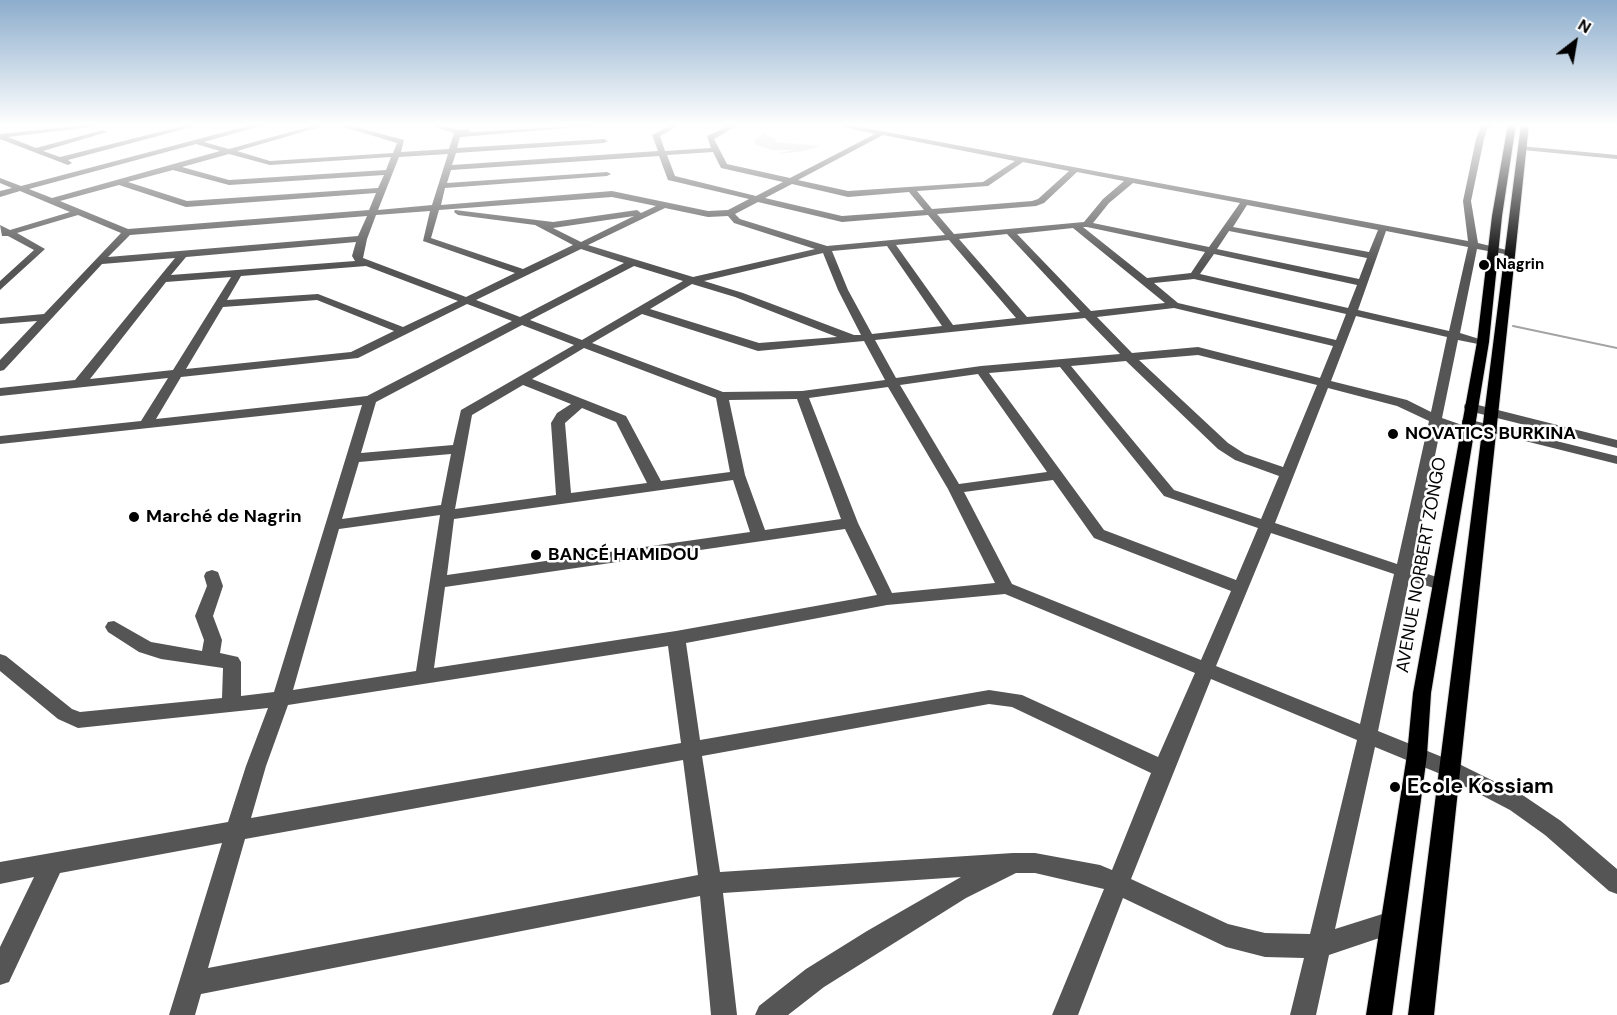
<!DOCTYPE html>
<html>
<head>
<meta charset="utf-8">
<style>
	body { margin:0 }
	#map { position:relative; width:1617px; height:1015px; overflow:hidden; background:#fff; font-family:"DM Sans",sans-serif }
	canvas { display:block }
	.north { position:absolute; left:1545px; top:12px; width:60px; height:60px; -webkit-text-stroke:4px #fff; paint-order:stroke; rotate:31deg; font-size:16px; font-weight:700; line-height:24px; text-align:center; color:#000 }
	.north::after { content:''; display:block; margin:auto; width:21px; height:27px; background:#000; clip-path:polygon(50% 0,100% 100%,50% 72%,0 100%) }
</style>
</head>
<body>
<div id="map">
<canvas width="1617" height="1015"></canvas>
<div class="north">N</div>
</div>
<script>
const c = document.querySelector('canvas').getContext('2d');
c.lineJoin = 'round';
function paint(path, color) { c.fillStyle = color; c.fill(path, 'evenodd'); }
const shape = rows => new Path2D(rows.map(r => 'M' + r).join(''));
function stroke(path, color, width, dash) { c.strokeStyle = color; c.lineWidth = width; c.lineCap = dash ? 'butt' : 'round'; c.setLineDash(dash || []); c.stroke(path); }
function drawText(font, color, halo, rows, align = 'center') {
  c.font = font + ' "DM Sans",sans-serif'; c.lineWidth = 5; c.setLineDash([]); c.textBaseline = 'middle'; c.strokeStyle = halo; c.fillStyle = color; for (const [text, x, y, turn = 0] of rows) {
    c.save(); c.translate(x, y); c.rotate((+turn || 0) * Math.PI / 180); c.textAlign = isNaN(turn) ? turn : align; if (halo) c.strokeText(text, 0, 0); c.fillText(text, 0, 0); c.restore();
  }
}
paint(shape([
	[764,134,777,139,774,142,820,146,804,151,777,154,793,150,772,150,757,145,754,142,755,139]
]), '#dcdcdc');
stroke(shape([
	[1513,326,1617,348]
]), '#a3a3a3', 2);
const major = shape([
	[1508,124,1516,124,1502,216,1489,342,1431,693,1427,755,1392,1015,1366,1015,1407,755,1413,693,1477,342,1492,216,1508,124],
	[1521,124,1529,124,1434,1015,1408,1015,1521,124]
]);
stroke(major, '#dbdbdb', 2);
paint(shape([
	[94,124,116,124,8,137,36,148,103,130,107,132,43,151,60,157,191,124,203,124,68,160,72,163,68,165,0,139,0,134,94,124],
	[255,124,267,124,204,142,229,149,319,124,330,124,237,151,270,161,393,153,397,143,334,124,344,124,404,140,401,152,449,149,454,133,425,124,436,124,458,130,468,129,471,132,616,124,460,137,457,148,604,139,608,141,604,143,456,153,452,165,658,151,652,135,673,124,682,124,660,136,665,151,711,148,707,136,732,124,740,124,714,139,727,164,790,178,875,134,830,124,844,124,1468,241,1463,201,1476,139,1481,126,1495,124,1487,129,1484,139,1471,201,1478,243,1515,252,1510,255,1477,249,1460,333,1489,342,1483,345,1458,340,1442,418,1462,425,1462,420,1467,419,1617,456,1617,464,1469,427,1473,431,1466,435,1441,426,1412,569,1446,580,1448,584,1446,588,1440,590,1409,580,1378,731,1457,763,1524,796,1561,821,1617,869,1617,894,1609,891,1545,835,1510,810,1443,775,1375,747,1335,929,1392,911,1400,915,1404,923,1400,931,1329,955,1316,1015,1290,1015,1304,958,1265,957,1226,947,1123,898,1078,1015,1052,1015,1104,889,1035,873,1016,873,966,898,824,987,788,1015,755,1015,759,1006,806,969,867,931,961,877,723,893,737,1015,711,1015,700,896,201,994,195,1015,169,1015,222,843,60,873,9,982,0,985,0,947,34,877,0,884,0,862,228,822,246,766,268,708,78,728,58,719,0,671,0,654,6,656,72,709,80,712,222,698,223,668,161,659,139,652,108,632,105,627,108,622,114,621,151,642,202,651,204,640,195,616,207,586,204,576,206,572,212,570,218,572,223,586,213,616,222,640,220,653,238,657,241,662,241,696,274,692,362,405,0,444,0,436,141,421,168,378,0,396,0,388,75,380,175,258,102,264,4,370,0,371,0,360,37,321,0,324,0,318,44,314,121,233,78,215,17,233,45,249,0,290,0,281,34,250,8,236,2,236,0,225,10,230,70,212,20,191,0,197,0,191,12,188,0,183,0,178,21,186,255,124],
	[883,135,1015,161,983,182,848,191,798,180,883,135],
	[196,144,220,151,52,198,29,189,196,144],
	[713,152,721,168,783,182,756,196,675,176,667,155,713,152],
	[229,154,270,165,391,157,386,170,229,180,182,167,229,154],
	[448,154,432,205,378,210,399,157,448,154],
	[659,156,668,180,749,199,728,210,708,211,612,191,441,205,445,188,607,176,611,174,607,172,447,183,451,170,659,156],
	[1023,162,1069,171,1038,199,1032,201,932,209,917,191,988,186,1023,162],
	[173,170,229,185,384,175,378,188,187,201,128,182,173,170],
	[1077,172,1124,181,1103,199,1084,222,954,234,937,214,1036,206,1044,203,1077,172],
	[1133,183,1240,203,1209,247,1093,223,1109,203,1133,183],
	[792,184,848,197,909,192,924,210,842,216,765,198,792,184],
	[119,185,186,207,376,193,369,210,128,229,60,201,119,185],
	[612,197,656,206,641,213,637,210,553,222,455,210,454,212,458,215,535,225,573,245,523,269,431,238,439,210,612,197],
	[758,202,842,222,928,215,945,235,827,246,740,219,735,214,758,202],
	[1247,205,1378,230,1369,252,1233,227,1247,205],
	[665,208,708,217,728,216,734,223,815,249,693,277,588,245,665,208],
	[430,211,423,241,515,273,466,297,363,258,367,239,376,215,430,211],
	[367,216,358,236,108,257,130,235,367,216],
	[634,216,581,242,553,228,634,216],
	[1083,227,1087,227,1205,252,1191,273,1147,278,1083,227],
	[1073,228,1165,303,1091,311,1017,234,1073,228],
	[1229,231,1367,258,1359,279,1217,249,1229,231],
	[1386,231,1468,247,1449,331,1358,310,1386,231],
	[1007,234,1080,312,1027,317,959,239,1007,234],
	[949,240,1016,318,953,325,896,245,949,240],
	[356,242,352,256,355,261,171,275,186,257,356,242],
	[887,246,942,326,872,334,848,290,832,251,887,246],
	[581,249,624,263,520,317,476,300,581,249],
	[823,253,838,290,861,335,854,335,743,293,704,281,823,253],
	[1214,254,1357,285,1348,308,1200,274,1214,254],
	[366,266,458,301,403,327,318,294,227,300,241,276,366,266],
	[634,266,683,281,582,340,530,320,634,266],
	[231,277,173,370,90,379,166,282,231,277],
	[1194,279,1346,314,1336,340,1178,303,1154,283,1194,279],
	[692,284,735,297,837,337,759,343,650,309,692,284],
	[317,300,394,331,351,352,186,369,223,307,317,300],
	[467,304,512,321,367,396,156,419,181,377,358,358,467,304],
	[1174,308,1333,346,1320,378,1198,347,1132,353,1097,317,1174,308],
	[642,314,758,351,864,341,885,380,802,391,723,392,592,343,642,314],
	[1356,316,1447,337,1431,412,1407,400,1331,381,1356,316],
	[1085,318,1120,354,981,366,896,378,875,340,1085,318],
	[522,325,574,345,461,410,453,445,361,453,376,402,522,325],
	[584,348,716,398,730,472,661,481,626,416,532,379,584,348],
	[1198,355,1317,385,1283,467,1245,454,1228,443,1139,360,1198,355],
	[1126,361,1218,449,1235,460,1279,476,1261,519,1174,490,1071,366,1126,361],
	[1060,367,1164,496,1258,528,1236,580,1104,530,989,373,1060,367],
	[978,374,1047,472,959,484,900,385,978,374],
	[523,385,571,404,557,413,551,423,556,495,455,509,472,415,523,385],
	[888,387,948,489,995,583,892,593,858,523,809,398,888,387],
	[1328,388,1397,406,1429,421,1397,564,1275,523,1328,388],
	[797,399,841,519,765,530,745,475,729,400,797,399],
	[582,408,616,422,647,483,571,493,565,423,582,408],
	[451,454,441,505,342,519,359,462,451,454],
	[733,480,750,532,447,575,454,519,733,480],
	[1053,480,1094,538,1231,591,1201,660,1012,584,964,492,1053,480],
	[440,515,416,671,293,690,339,529,440,515],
	[845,529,877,595,676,631,434,668,445,587,845,529],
	[1271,533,1394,574,1360,724,1216,666,1271,533],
	[1005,594,1195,673,1158,757,1022,695,989,690,700,740,686,643,887,605,1005,594],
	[668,646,681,743,251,818,266,766,288,705,668,646],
	[1211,679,1357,740,1310,934,1265,933,1228,924,1131,879,1211,679],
	[989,704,1012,707,1151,773,1112,870,1100,865,1035,853,1013,853,720,872,702,756,989,704],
	[683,760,698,875,208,968,245,839,683,760],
	[1520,146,1617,155,1617,159,1523,150,1520,146],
	[1470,403,1617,440,1617,448,1465,410,1464,407,1465,404,1470,403]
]), '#555');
paint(major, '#000');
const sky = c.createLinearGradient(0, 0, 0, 266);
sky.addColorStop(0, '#8cadcc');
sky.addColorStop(0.47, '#fff');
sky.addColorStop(1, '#ffffff00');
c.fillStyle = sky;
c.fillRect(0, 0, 1617, 266);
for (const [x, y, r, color] of [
	[1484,265,6,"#000"],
	[1393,434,6,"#000"],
	[134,517,6,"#000"],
	[536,555,6,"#000"],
	[1395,787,6,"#000"]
]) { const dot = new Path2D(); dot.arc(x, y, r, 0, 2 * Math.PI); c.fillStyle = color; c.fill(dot); stroke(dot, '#fff', 2); }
drawText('bold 15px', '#000', '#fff', [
	["Nagrin",1496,265]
], 'left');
drawText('bold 18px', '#000', '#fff', [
	["NOVATICS BURKINA",1405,434],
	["Marché de Nagrin",146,517],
	["BANCÉ HAMIDOU",548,555]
], 'left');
drawText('18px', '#000', '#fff', [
	["AVENUE NORBERT ZONGO",1422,565,-80]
]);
drawText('bold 21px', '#000', '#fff', [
	["Ecole Kossiam",1407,787]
], 'left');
</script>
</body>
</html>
